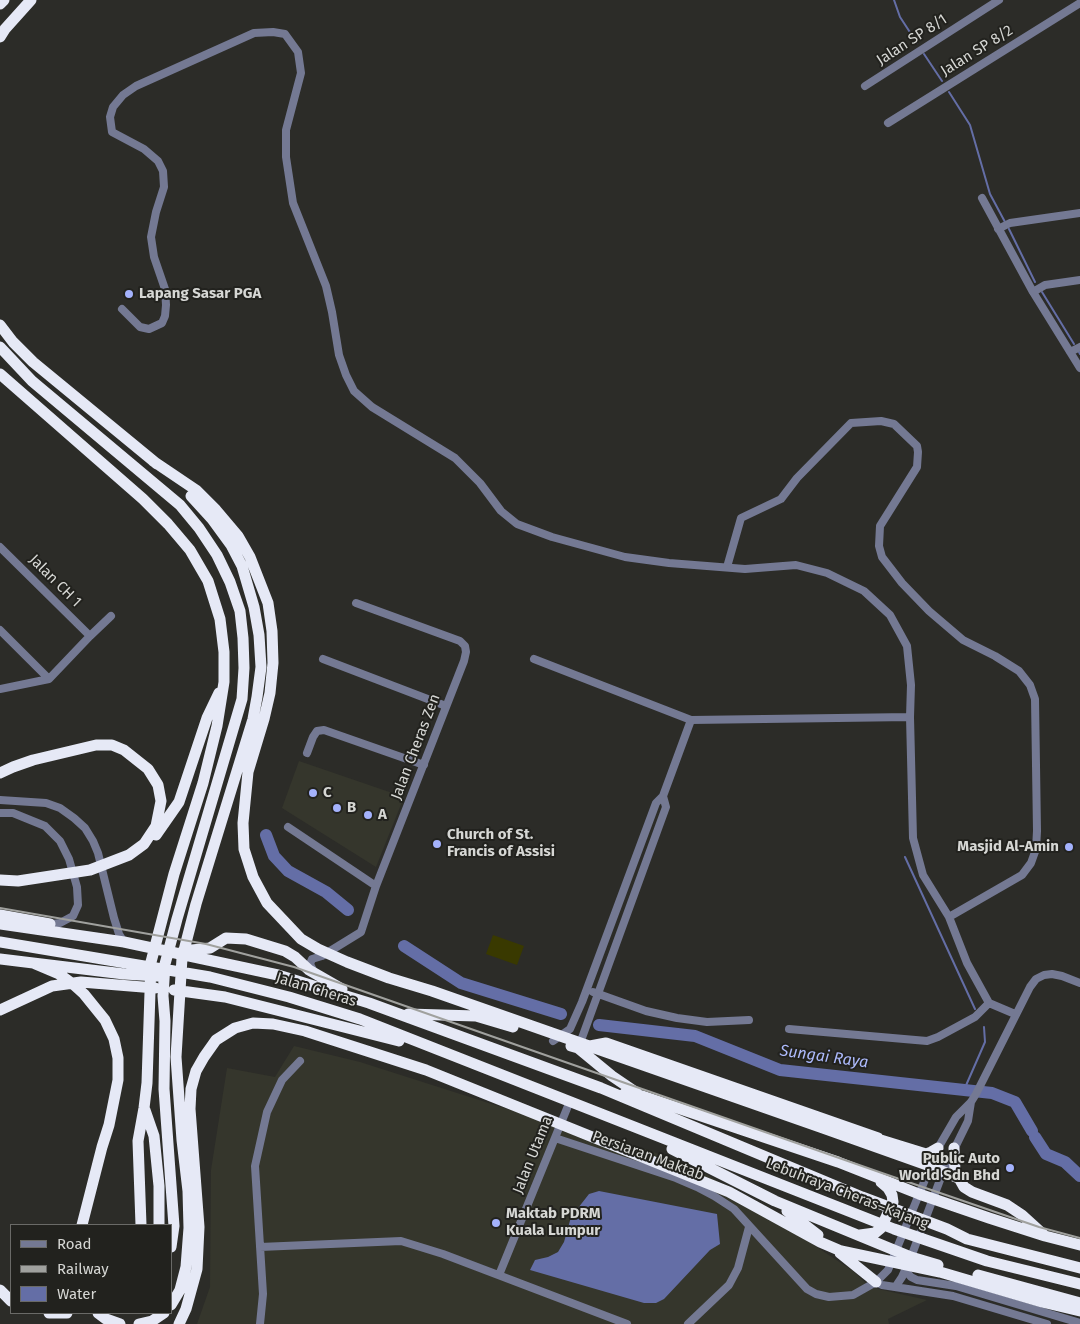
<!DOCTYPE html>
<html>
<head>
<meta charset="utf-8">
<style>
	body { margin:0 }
	#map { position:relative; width:1080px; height:1324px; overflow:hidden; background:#2c2c28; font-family:"Fira Sans",sans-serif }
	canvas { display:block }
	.legend { position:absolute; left:10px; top:1224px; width:162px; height:90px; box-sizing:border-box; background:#22221e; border:1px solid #6a6a67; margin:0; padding:6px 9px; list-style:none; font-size:15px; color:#d6d7d4 }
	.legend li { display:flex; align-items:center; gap:10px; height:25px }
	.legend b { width:25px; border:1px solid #6a6a67 }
</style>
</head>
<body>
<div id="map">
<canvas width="1080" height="1324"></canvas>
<ul class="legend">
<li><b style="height:6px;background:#747993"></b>Road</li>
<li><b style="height:6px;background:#a0a19e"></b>Railway</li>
<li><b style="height:14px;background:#646ea6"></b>Water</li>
</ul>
</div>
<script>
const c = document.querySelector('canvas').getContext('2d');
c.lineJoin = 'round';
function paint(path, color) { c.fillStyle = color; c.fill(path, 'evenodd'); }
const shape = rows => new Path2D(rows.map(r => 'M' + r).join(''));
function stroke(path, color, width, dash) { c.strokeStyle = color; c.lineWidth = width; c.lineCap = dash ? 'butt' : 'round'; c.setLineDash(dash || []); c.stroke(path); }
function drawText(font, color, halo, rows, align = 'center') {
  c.font = font + ' "Fira Sans",sans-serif'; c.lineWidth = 4; c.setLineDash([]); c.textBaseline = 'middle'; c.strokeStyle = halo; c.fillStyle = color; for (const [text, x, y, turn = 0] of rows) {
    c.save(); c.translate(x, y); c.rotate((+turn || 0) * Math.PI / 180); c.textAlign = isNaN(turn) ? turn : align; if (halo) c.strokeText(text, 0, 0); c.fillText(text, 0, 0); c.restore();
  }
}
paint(shape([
	[299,761,404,797,376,867,282,808],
	[294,1046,360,1062,570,1129,649,1150,708,1175,853,1271,869,1286,878,1289,927,1300,888,1319,889,1324,197,1324,210,1287,211,1170,227,1068,275,1077]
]), '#35362c');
paint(shape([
	[493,935,524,946,517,965,486,954]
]), '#393900');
paint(shape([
	[599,1191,717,1214,720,1244,710,1250,664,1299,656,1303,644,1303,530,1270,535,1260,548,1257,558,1252,564,1242,571,1217,589,1194]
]), '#646ea6');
stroke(shape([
	[894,0,900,17,917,43],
	[924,54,942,81],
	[949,92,970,125,990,194,1005,222],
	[1009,229,1035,282],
	[1042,292,1074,344],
	[1079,352,1080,354],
	[905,857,975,1009],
	[964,1090,985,1042,984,1027]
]), '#646ea6', 2);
stroke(shape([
	[266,835,274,856,288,871,326,892,348,910],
	[404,946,461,983,561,1014],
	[599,1025,695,1036,780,1070,992,1093,1015,1102,1032,1131],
	[1035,1137,1046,1154,1065,1162,1080,1176]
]), '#646ea6', 12);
stroke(shape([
	[865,86,999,0],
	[888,123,1080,3],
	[982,198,1033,292,1080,368],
	[998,229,1010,223,1080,213],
	[1033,292,1045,285,1080,280],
	[122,309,140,327,149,329,162,323,165,316,166,305,165,289,154,257,151,237,156,212,164,187,163,171,158,161,144,149,112,132,110,117,113,107,123,95,136,86,254,33,273,32,285,34,298,52,301,73,286,130,286,157,293,203,326,286,332,312,339,355,346,375,354,391,372,407,455,458,480,483,501,511,517,524,552,537,625,557,669,563,745,569,796,565,827,573,864,591,890,615,907,646,911,685,910,717,913,838,923,875,949,917,967,963,989,1003,1015,1014],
	[1070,352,1080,347],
	[0,547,90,636],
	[727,567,741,518,781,499,797,478,851,423,881,421,894,424,917,446,918,452,917,467,880,526,879,546,882,557,902,583,929,611,963,640,995,656,1019,671,1030,685,1035,699,1037,831,1036,849,1031,863,1022,875,949,917],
	[0,630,49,679],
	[323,659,446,706],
	[534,659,691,720,910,717],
	[0,689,49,679,90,636,111,616],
	[307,753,313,737,317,731,324,730,424,765],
	[0,800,46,803,60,808,74,818,85,828,93,841,98,853,114,918,119,934,124,942],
	[0,813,13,813,45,826,60,841,69,859,77,887,78,905,73,916,60,923,52,924],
	[288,827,376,886],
	[314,972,310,964,312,959,322,956,361,932,376,886,464,661,466,652,465,646,460,641,356,603],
	[593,992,646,1011,677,1018,707,1022,749,1020],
	[789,1029,927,1041,938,1037,975,1017,989,1003],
	[553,1041,570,1029,582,1002,656,803,663,796,691,720],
	[579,1046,666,807,663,796],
	[555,1138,676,1178,697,1187,714,1196,734,1209,807,1289,816,1294,829,1297,853,1295,876,1282,888,1270,938,1148,956,1117,971,1102,976,1094,1030,987,1036,979,1044,975,1052,974,1062,976,1080,983],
	[260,1247,401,1241,443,1254,627,1324],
	[905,1270,911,1277,917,1280,956,1286,1080,1323],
	[499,1275,570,1101],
	[876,1282,882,1285,953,1296,1047,1324],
	[896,1286,902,1277,911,1257,943,1172,968,1121,971,1102],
	[260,1324,263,1294,255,1166,267,1112,282,1080,300,1061],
	[688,1324,729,1285,738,1268,749,1227]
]), '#747993', 8);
stroke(shape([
	[0,4,4,0],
	[0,37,5,29,31,0],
	[0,325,13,342,33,362,157,464],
	[0,347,32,381,180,505,199,528,217,555,230,582,240,611,243,638,244,668,242,699,177,919,165,964,163,996,165,1021,164,1089,174,1226,171,1247],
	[0,374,143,499,168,524,190,550,208,581,220,619,224,652,224,682,217,726,203,783,174,874,151,962,147,1083,144,1108,138,1141,141,1225],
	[153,461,196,490,216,510,238,536,250,557,268,603,272,631,273,663,270,693,264,719,248,772,243,823,244,849,253,877,267,903,301,939,318,949,347,962,389,978,432,991,823,1128,930,1166,958,1178],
	[0,773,13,767,33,760,96,745,112,745,124,750,148,769,158,785,161,801,156,826,144,844,129,855,90,870,18,881,0,880],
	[156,835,179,802,207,718,219,693],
	[0,915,50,924],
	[0,924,124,942,278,975,369,1003,601,1088,862,1197,947,1229,967,1239,1080,1268],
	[0,942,210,977,289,997,360,1019,894,1229,987,1261,1080,1284],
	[183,951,210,948,226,938,246,939,285,951,295,957,309,970,342,989],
	[0,959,124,974,158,976],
	[33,963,59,974,74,985,84,994,105,1020,114,1039,118,1058,118,1080,109,1125,102,1147,82,1225],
	[174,990,225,997,399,1041],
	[0,1010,52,986,81,982,155,988],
	[408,1014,476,1016,513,1027],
	[571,1046,578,1048,612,1076,637,1093],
	[590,1046,606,1043,878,1138],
	[625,1093,642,1096,838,1162,919,1194,989,1218,1045,1236,1080,1245],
	[145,1110,154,1136,159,1186,159,1225],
	[871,1137,926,1154,931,1152,938,1148],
	[954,1148,955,1171,964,1187,972,1192,1007,1205,1022,1215,1044,1235],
	[672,1149,775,1201,911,1257,938,1265],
	[787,1211,818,1235],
	[860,1235,875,1233,881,1228,893,1202,892,1195,888,1188,881,1182],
	[840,1253,876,1282],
	[978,1275,1080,1303],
	[0,1290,11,1301],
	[171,1305,180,1290,186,1267,189,1228,188,1191,182,1140,176,1057,182,958,196,904,253,719,257,697,261,667,259,635,254,607,242,566,231,545,212,519,191,496],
	[49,1313,67,1313],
	[98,1313,106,1319,120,1324],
	[139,1324,152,1321,164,1313],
	[179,1324,186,1309,197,1269,199,1227,190,1109,191,1089,196,1071,204,1057,216,1040,235,1028,253,1023,273,1024,305,1031,426,1070,729,1192,820,1242,841,1251,940,1272,1042,1302,1080,1311]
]), '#e6e9f6', 11);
stroke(shape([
	[0,908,206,944,294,967,882,1173,1039,1227,1080,1238]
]), '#a0a19e', 2);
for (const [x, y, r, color] of [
	[129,294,5,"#a4b2fc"],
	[313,793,5,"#a4b2fc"],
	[337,808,5,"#a4b2fc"],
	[368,815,5,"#a4b2fc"],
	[437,844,5,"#a4b2fc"],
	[1069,847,5,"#a4b2fc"],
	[1010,1168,5,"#a4b2fc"],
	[496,1223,5,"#a4b2fc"]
]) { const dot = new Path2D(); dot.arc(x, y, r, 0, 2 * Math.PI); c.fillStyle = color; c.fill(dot); stroke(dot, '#22221e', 2); }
drawText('15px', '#d6d7d4', '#22221e', [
	["Jalan SP 8/1",912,40,-33],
	["Jalan SP 8/2",977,51,-32],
	["Jalan CH 1",55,581,45],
	["Jalan Cheras Zen",416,747,-69],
	["Jalan Cheras",316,990,17],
	["Jalan Utama",533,1155,-68],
	["Persiaran Maktab",648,1156,20],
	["Lebuhraya Cheras–Kajang",847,1194,21]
]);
drawText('bold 15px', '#d6d7d4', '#22221e', [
	["Lapang Sasar PGA",139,294],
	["C",323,793],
	["B",347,808],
	["A",378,815],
	["Church of St.",447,835],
	["Francis of Assisi",447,852],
	["Masjid Al-Amin",1059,847,"right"],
	["Public Auto",1000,1159,"right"],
	["World Sdn Bhd",1000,1176,"right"],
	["Maktab PDRM",506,1214],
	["Kuala Lumpur",506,1231]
], 'left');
drawText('italic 16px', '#adbafc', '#22221e', [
	["Sungai Raya",824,1057,8]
]);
</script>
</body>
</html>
